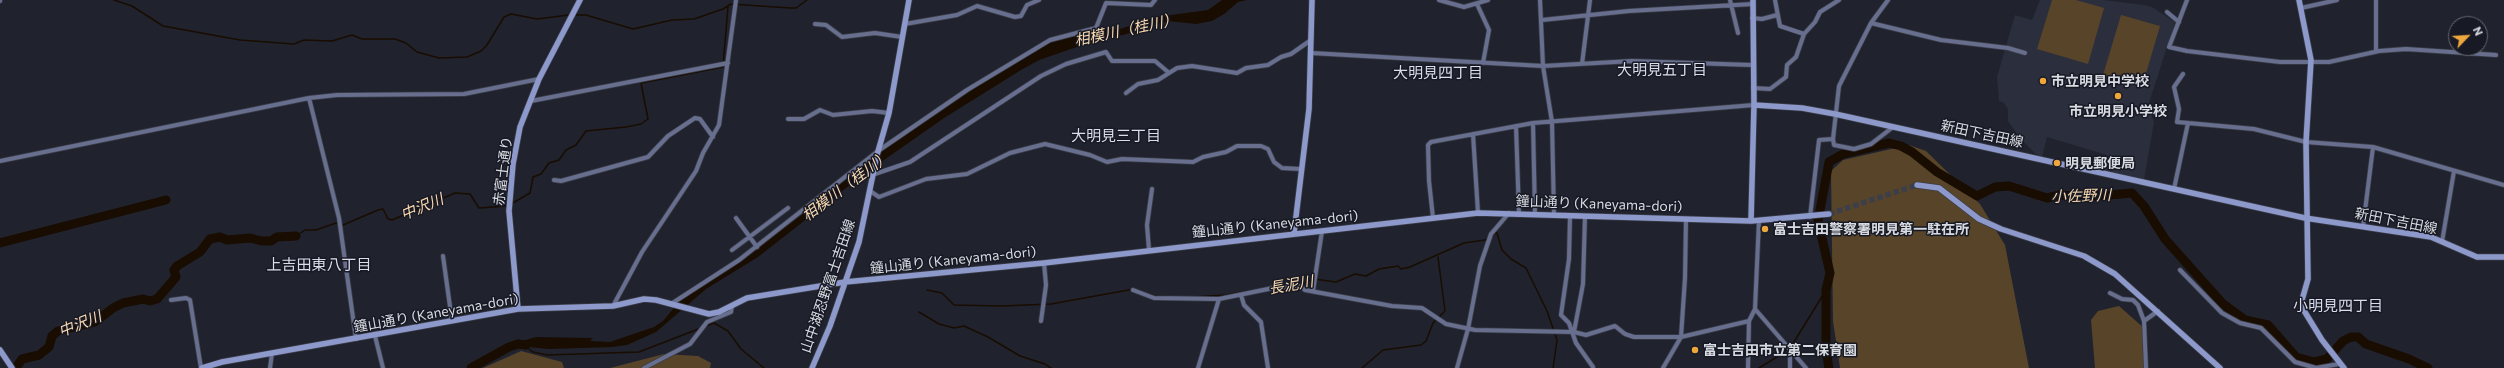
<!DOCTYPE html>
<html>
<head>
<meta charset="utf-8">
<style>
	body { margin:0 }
	#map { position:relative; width:2504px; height:368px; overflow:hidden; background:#20232e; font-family:Commissioner,sans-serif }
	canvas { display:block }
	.north { position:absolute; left:2448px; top:16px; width:40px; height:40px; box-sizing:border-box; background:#171924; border:1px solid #656770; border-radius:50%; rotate:65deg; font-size:11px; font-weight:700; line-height:16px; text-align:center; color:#d9dbe2 }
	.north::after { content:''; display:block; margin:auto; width:14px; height:18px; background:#eea73d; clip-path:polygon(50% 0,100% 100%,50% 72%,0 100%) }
</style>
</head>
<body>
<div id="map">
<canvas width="2504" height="368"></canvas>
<div class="north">N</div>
</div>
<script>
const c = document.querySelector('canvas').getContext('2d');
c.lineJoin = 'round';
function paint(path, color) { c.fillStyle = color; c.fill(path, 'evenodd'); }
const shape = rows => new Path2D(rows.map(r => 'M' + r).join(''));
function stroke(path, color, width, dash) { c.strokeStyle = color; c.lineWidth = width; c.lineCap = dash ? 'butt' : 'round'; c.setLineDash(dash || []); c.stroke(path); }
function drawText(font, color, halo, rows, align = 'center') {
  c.font = font + ' Commissioner,"Noto Sans JP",sans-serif'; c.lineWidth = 3; c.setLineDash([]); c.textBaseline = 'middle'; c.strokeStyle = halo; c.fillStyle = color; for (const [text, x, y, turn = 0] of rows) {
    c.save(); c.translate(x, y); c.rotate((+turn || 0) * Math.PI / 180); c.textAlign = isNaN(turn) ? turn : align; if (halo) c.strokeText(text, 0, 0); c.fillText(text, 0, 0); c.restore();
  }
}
paint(shape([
	[2040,0,2103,0,2144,5,2152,7,2175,22,2148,106,2154,122,2144,180,2104,170,2107,155,2047,137,2042,157,2036,154,2020,138,2008,121,2008,109,2004,103,1999,101,1997,77,2015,15,2032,20]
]), '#2a2e3d');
paint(shape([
	[2052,0,2076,0,2104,8,2088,64,2037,49],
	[2121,15,2160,26,2142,87,2103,75],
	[1909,145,1926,151,1980,204,2005,245,2029,368,1840,368,1833,321,1831,171,1843,160],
	[2119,306,2145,329,2146,368,2095,368,2091,320,2098,311],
	[521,351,562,362,564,368,483,368],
	[664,354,698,356,711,363,710,368,610,368]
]), '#584429');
paint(shape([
	[1222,0,1247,0,1238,2,1224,14,1212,21,1196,24,1168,21,1123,35,1103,38,1039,60,1021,70,944,118,864,174,758,257,706,289,656,332,627,345,612,347,549,349,509,345,536,337,593,338,590,341,610,342,654,327,663,321,679,302,745,257,819,202,827,199,828,194,882,151,1000,71,1048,43,1068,36,1103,29,1120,29,1157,17,1208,10]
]), '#190c00');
stroke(shape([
	[114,0,132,6,163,26,240,40,294,44,304,40,332,41,352,35,362,39,395,39,406,43,417,52,439,58,467,57,481,51,487,45,504,17,511,14,537,19,569,15],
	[575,15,586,15,633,29,672,20,694,19,723,9,731,4,790,8,796,8,807,0],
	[511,204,530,193,533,177,541,174,549,163,559,160,566,150,576,145,586,131,626,127,641,124,648,119,641,83,723,67,728,6],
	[1493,234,1497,233,1502,250,1511,259,1526,268,1547,311,1557,340,1553,368],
	[296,236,305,230,316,230,336,223,343,225,378,210,383,209,388,219,392,220,455,193,470,194,479,208,507,206],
	[1275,286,1304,283,1314,279,1336,282,1355,274,1366,276,1379,269,1398,266,1401,269,1410,267,1464,243,1485,240,1488,238],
	[927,290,942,293,954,305,1001,306,1051,304,1134,289],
	[1138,290,1154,296,1186,297],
	[1194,297,1226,295,1254,290],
	[919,312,939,324,954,328,964,326,988,337,1020,356,1045,364,1051,368],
	[706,326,714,323,728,331,741,349,764,368],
	[526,347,533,352,547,355,639,352,701,328],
	[1362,368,1383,350,1421,345,1426,341,1433,323,1445,311,1438,257],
	[1759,368,1782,354,1794,342,1826,290]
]), '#190c00', 1.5);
stroke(shape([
	[814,209,837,191],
	[0,243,166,200],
	[16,368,22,359,39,355,49,347,52,336,58,331,95,322,113,308,123,303,143,299,150,301,157,299,176,277,174,270,177,266,200,252,210,239,220,237,227,240,250,238,262,241,271,241,277,237,296,236],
	[471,368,509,347,518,344,526,345],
	[1829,368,1826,351,1826,290,1830,273,1818,221,1829,162,1843,154,1889,143,1901,146,1912,152,1937,172,1977,196,1995,187,2009,186,2047,198,2060,195,2087,197,2132,193,2144,206,2165,239,2223,304,2245,320,2268,325,2296,357,2314,362,2327,359,2343,341,2351,337,2358,337,2366,344,2409,359,2428,368]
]), '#190c00', 9);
stroke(shape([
	[1829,214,1917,185]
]), '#3c3f49', 5.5, [5.5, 3]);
const street = shape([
	[1439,0,1464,7,1488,0],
	[1540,0,1543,66,1552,122,1554,215],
	[1730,0,1738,33],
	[1775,0,1780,26,1804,34],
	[2187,0,2169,47,2187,51,2280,62,2329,62,2379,51,2406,49,2496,55],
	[0,1,0,0],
	[1477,4,1489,30,1483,63],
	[2301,8,2337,0],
	[2167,12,2179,22],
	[1752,18,1762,19,1777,15],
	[1542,20,1629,11,1753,4],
	[1871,23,1941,40,2008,48,2025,53],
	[815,24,826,25,842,37,875,33,902,37],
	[905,24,957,15,977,6,1015,17,1021,16,1027,5,1039,0],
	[2376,51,2376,0],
	[1311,53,1543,66,1632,61,1752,65],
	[1582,64,1590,0],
	[2183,74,2174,87,2179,109,2177,122,2254,129,2306,142,2373,147,2504,185],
	[1753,88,1770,89,1786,77,1787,65,1796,57,1804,34,1815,22,1820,12,1839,0],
	[1126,93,1138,84,1158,80,1177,68,1192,66,1237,73,1246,68,1268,65,1281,57,1291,54,1311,40],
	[309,98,339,218,356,339],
	[531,101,728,63],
	[788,119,804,119,820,110,833,115,872,111,889,113],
	[1533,123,1535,215],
	[1516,126,1519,214],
	[1473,134,1478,213],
	[1833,139,1839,86,1871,23,1888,0],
	[0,161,309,98,337,95,464,94,539,79],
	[872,175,910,162,1041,76,1066,64,1106,52,1112,61,1155,61,1168,72],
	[554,180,561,181,648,157,668,136,695,118,700,119,713,137],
	[2174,189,2188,123],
	[870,191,879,197,926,179,967,174,1010,153,1045,144,1090,155,1107,162,1122,159,1193,162,1203,157,1226,152,1237,146,1261,146,1268,149,1274,162,1282,168,1300,169],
	[1570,216,1569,259,1561,315,1569,323,1576,343,1593,367],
	[1810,217,1819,140,1833,139,1834,145,1854,149,1871,144,1893,127],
	[736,218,757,247],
	[1433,218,1429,181,1428,145,1431,142,1533,123,1754,105],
	[2363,227,2373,147],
	[2442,242,2454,171],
	[732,250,788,208],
	[1149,250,1147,225,1152,189],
	[443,256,452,321],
	[2180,270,2222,313,2240,323,2261,328,2295,362,2316,368,2339,364],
	[1133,290,1154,298,1219,299,1273,288,1300,286,1305,290,1392,306,1422,308,1446,324,1475,330,1574,332,1586,335,1615,326,1625,334,1634,337,1681,337,1749,321],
	[1313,291,1322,231],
	[2110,293,2122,299,2133,300,2138,305,2144,321],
	[1241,295,1244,305,1261,322,1268,368],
	[171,300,186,298,190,300,201,368],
	[671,304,739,260,878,151,967,90,1050,40,1096,28,1106,3,1151,5,1155,0],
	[613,306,642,252,696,171,703,153,719,125,736,0],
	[1755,309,1806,368],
	[1041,321,1046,285,1044,263],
	[1574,332,1583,284,1585,216],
	[375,336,383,368],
	[270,368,272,353],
	[644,368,690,344,707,322,731,312,732,306],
	[1198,368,1219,299],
	[1457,368,1468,329,1480,266,1491,234,1509,213],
	[1663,368,1681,337,1685,278,1686,219],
	[1748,368,1749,321,1755,309,1759,220],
	[1790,368,1790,349],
	[2146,368,2144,321,2158,311]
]);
const secondary = shape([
	[2299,0,2311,60,2306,142,2308,279,2302,300,2303,309,2322,340,2344,368],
	[1754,105,1802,108,1835,114,2305,218,2431,237,2477,257,2504,257],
	[1917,185,1939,188,1979,219,2001,229,2084,256,2115,274,2220,368],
	[1751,221,1754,105,1753,0],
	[1294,233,1309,109,1312,0],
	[518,309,509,211,513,164,520,127,539,79,580,0],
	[0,350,12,368],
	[202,368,222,362,518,309,613,306,644,299,656,300,709,314,719,312,747,298,845,282,1044,263,1478,213,1751,221,1829,214],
	[812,368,830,326,859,242,877,155,889,113,909,0]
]);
stroke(street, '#3a3d47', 5.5);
stroke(secondary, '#3a3d47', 7);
stroke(street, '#676e8e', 4);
stroke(secondary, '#8e99cb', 5.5);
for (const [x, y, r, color] of [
	[2043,81,4,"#eea73d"],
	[2118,96,4,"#eea73d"],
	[2057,163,4,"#eea73d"],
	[1765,229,4,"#eea73d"],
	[1695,350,4,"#eea73d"]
]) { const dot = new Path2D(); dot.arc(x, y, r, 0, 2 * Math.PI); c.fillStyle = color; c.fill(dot); stroke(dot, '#171924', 1.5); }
drawText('bold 14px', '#d9dbe2', '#171924', [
	["市立明見中学校",2051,81],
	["市立明見小学校",2118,111,"center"],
	["明見郵便局",2065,163],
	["富士吉田警察署明見第一駐在所",1773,229],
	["富士吉田市立第二保育園",1703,350]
], 'left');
drawText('14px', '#d9dbe2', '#171924', [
	["新田下吉田線",1982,134,12],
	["赤富士通り",503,171,-83],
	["鐘山通り (Kaneyama-dori)",1599,204,2],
	["新田下吉田線",2396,221,11],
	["鐘山通り (Kaneyama-dori)",1275,224,-6],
	["鐘山通り (Kaneyama-dori)",953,260,-6],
	["山中湖忍野富士吉田線",828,286,-71],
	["鐘山通り (Kaneyama-dori)",436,313,-10]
]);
drawText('italic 15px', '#f9d9b0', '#171924', [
	["相模川（桂川）",1126,30,-12],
	["相模川（桂川）",846,186,-37],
	["小佐野川",2081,196,-2],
	["中沢川",422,207,-23],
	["長泥川",1291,285,-10],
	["中沢川",80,324,-22]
]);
drawText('15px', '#d9ddec', '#171924', [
	["大明見五丁目",1662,70],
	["大明見四丁目",1438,73],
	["大明見三丁目",1116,136],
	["上吉田東八丁目",319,265],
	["小明見四丁目",2338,306]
]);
</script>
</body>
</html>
